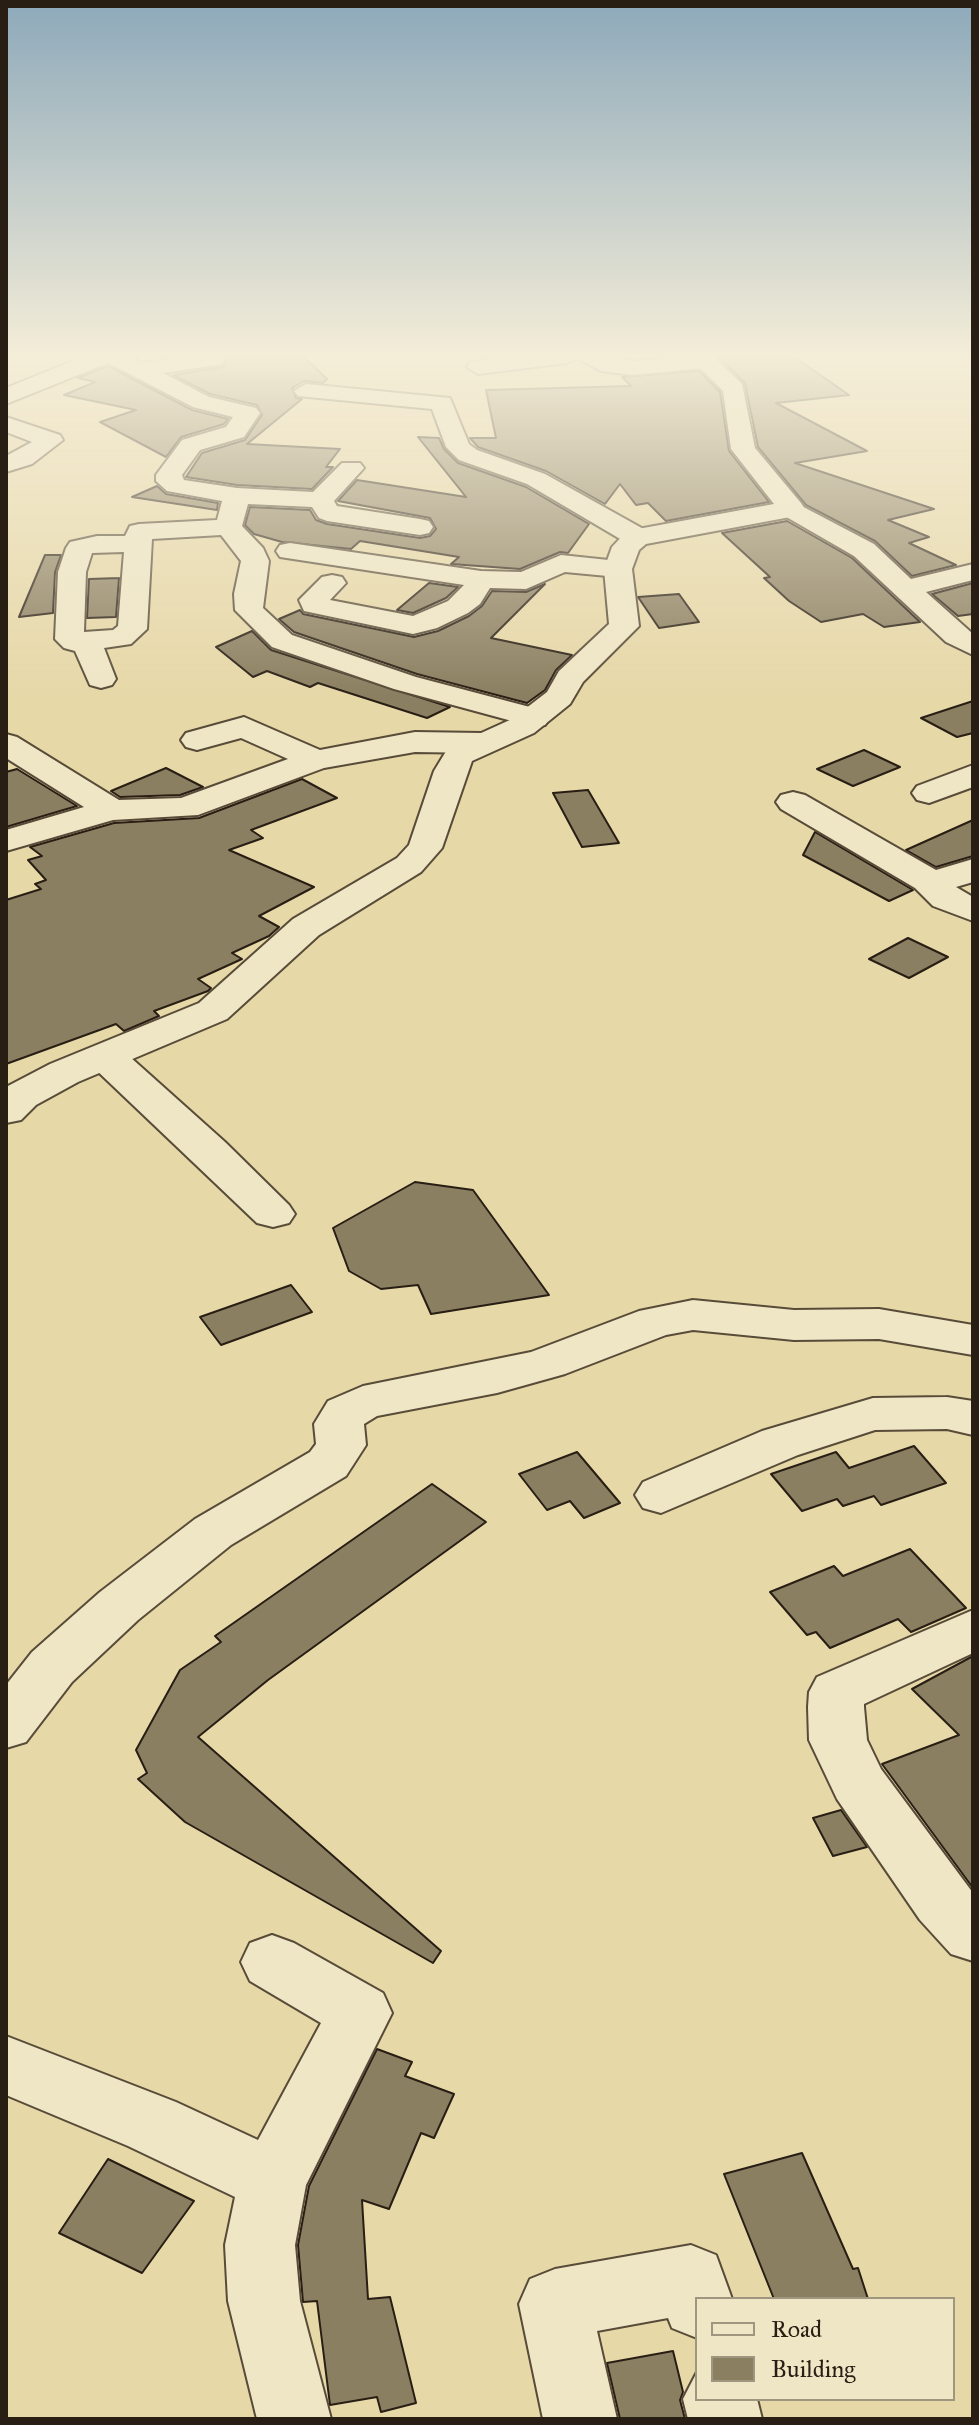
<!DOCTYPE html>
<html>
<head>
<meta charset="utf-8">
<style>
	body { margin:0 }
	#map { position:relative; width:979px; height:2425px; overflow:hidden; background:#e7d8a8; font-family:"IM FELL Great Primer",serif }
	canvas { display:block }
	.frame { position:absolute; inset:0; border:8px solid #281e14; pointer-events:none }
	.legend { position:absolute; left:695px; top:2297px; width:260px; height:104px; box-sizing:border-box; background:#efe6c6; border:2px solid #9f967f; margin:0; padding:10px 14px; list-style:none; font-size:24px; color:#281e14 }
	.legend li { display:flex; align-items:center; gap:16px; height:40px }
	.legend b { width:40px; border:2px solid #9f967f }
</style>
</head>
<body>
<div id="map">
<canvas width="979" height="2425"></canvas>
<div class="frame"></div>
<ul class="legend">
<li><b style="height:10px;background:#efe6c6"></b>Road</li>
<li><b style="height:22px;background:#8b7f61"></b>Building</li>
</ul>
</div>
<script>
const c = document.querySelector('canvas').getContext('2d');
c.lineJoin = 'round';
function paint(path, color) { c.fillStyle = color; c.fill(path, 'evenodd'); }
const shape = rows => new Path2D(rows.map(r => 'M' + r).join(''));
function stroke(path, color, width, dash) { c.strokeStyle = color; c.lineWidth = width; c.lineCap = dash ? 'butt' : 'round'; c.setLineDash(dash || []); c.stroke(path); }
const building = shape([
	[227,356,303,356,327,379,323,383,304,381,292,388,296,398,302,399,247,444,340,449,326,467,333,467,312,489,237,485,186,477,202,453,245,440,262,415,257,405,210,394,173,375,223,367,227,356],
	[718,356,793,356,849,395,776,403,867,451,795,463,934,509,888,520,929,537,909,543,956,565,912,576,875,541,806,505,758,447,745,383,718,356],
	[108,366,192,410,228,419,224,424,181,437,166,457,100,422,136,410,64,395,95,382,78,378,108,366],
	[699,371,720,392,729,451,769,502,666,521,648,503,636,505,620,484,605,504,546,471,478,447,470,438,496,438,486,390,631,386,622,377,699,371],
	[418,437,439,438,444,449,458,463,526,487,589,524,568,553,560,552,520,569,451,564,459,557,360,541,351,549,282,542,254,534,245,525,250,507,310,510,316,520,327,524,420,538,430,536,436,529,430,518,338,501,357,480,466,497,418,437],
	[157,486,166,494,218,503,217,510,132,497,157,486],
	[787,521,852,558,920,622,884,627,863,614,821,622,789,601,764,578,770,577,722,533,787,521],
	[45,555,61,555,55,572,53,613,19,617,45,555],
	[119,578,116,617,87,618,89,579,119,578],
	[429,583,458,587,446,598,413,613,397,610,429,583],
	[973,583,973,614,958,616,932,594,973,583],
	[545,584,491,638,572,655,556,670,545,690,527,703,417,674,294,632,279,619,300,610,303,614,414,637,438,631,469,616,482,606,492,591,526,592,545,584],
	[679,594,699,622,659,628,638,597,679,594],
	[252,631,271,650,450,707,427,718,318,683,310,687,267,671,253,677,216,647,252,631],
	[973,701,973,733,957,737,921,718,973,701],
	[864,750,900,767,853,786,817,769,864,750],
	[166,768,203,787,180,795,120,797,111,791,166,768],
	[17,769,77,806,6,827,6,772,17,769],
	[302,779,337,798,251,830,263,838,229,850,314,887,259,916,279,927,269,936,232,953,242,959,198,979,211,988,208,991,154,1011,159,1016,124,1031,116,1024,6,1064,6,900,41,889,35,884,46,880,28,860,42,856,30,847,114,823,199,818,302,779],
	[588,790,619,843,582,847,553,793,588,790],
	[973,820,973,856,936,867,906,850,973,820],
	[815,832,913,890,889,901,803,855,815,832],
	[908,938,948,957,909,978,869,959,908,938],
	[415,1182,473,1190,549,1295,431,1314,418,1285,381,1289,349,1271,333,1228,415,1182],
	[291,1285,312,1312,221,1345,200,1317,291,1285],
	[914,1446,946,1483,881,1505,874,1496,843,1506,837,1499,802,1511,771,1474,836,1452,849,1468,914,1446],
	[577,1452,620,1503,584,1518,570,1501,547,1510,519,1474,577,1452],
	[432,1484,486,1522,268,1680,198,1737,441,1951,433,1963,185,1822,138,1779,147,1773,136,1750,180,1670,221,1642,215,1636,432,1484],
	[910,1549,966,1608,911,1632,898,1619,830,1648,816,1632,807,1635,770,1592,834,1566,843,1576,910,1549],
	[973,1656,973,1888,882,1764,959,1735,912,1689,973,1656],
	[841,1810,867,1847,833,1856,813,1818,841,1810],
	[377,2049,412,2062,405,2076,454,2094,434,2138,421,2133,389,2209,362,2200,368,2299,390,2297,416,2403,381,2412,377,2397,330,2405,317,2301,303,2302,298,2245,309,2186,377,2049],
	[802,2153,853,2269,858,2268,868,2299,774,2299,724,2174,802,2153],
	[108,2159,194,2201,142,2273,59,2233,108,2159],
	[673,2351,683,2392,680,2400,685,2419,620,2419,607,2363,673,2351]
]);
paint(building, '#8b7f61');
stroke(building, '#281e14', 2);
const minor = shape([
	[85,356,129,356,142,363,186,356,224,356,223,364,163,373,209,397,256,408,260,413,244,437,200,450,182,475,184,480,237,488,313,492,342,463,360,463,364,468,334,501,337,506,420,519,429,521,433,527,429,533,420,535,327,521,319,518,312,507,248,504,242,526,263,548,269,561,263,608,292,635,416,677,545,711,550,718,545,725,534,727,394,689,272,647,235,610,234,594,241,561,221,535,152,539,147,629,131,644,104,648,116,679,112,685,101,688,90,685,75,651,64,648,55,639,58,572,66,548,70,542,97,536,125,536,130,526,139,524,217,520,222,501,167,491,156,481,156,475,182,440,226,427,233,417,193,407,108,363,6,404,6,388,85,356],
	[124,552,118,626,113,630,84,632,86,572,92,553,124,552],
	[508,356,607,356,633,361,712,356,715,361,704,368,633,375,601,371,577,358,567,363,478,374,467,367,470,362,508,356],
	[306,384,450,398,469,444,477,450,545,474,647,531,650,537,647,543,627,543,527,484,459,460,446,447,432,409,298,396,294,391,306,384],
	[6,417,60,435,63,440,32,464,6,472,6,456,32,442,6,432,6,417],
	[792,501,874,544,911,579,973,564,973,580,926,592,973,634,973,655,946,642,854,556,783,515,779,509,792,501],
	[290,543,481,571,521,572,561,555,618,561,628,563,632,569,628,575,618,577,565,572,526,589,490,588,480,604,468,613,437,628,413,634,304,611,299,600,322,577,332,575,342,577,346,583,330,600,413,616,448,601,464,585,280,557,276,551,280,545,290,543],
	[244,717,320,750,415,732,482,733,493,736,498,743,493,750,482,753,415,752,324,768,198,815,113,820,6,851,6,830,84,807,6,758,6,734,17,737,119,800,181,798,288,759,241,738,197,750,186,747,181,740,186,733,244,717],
	[973,765,973,787,929,803,917,800,912,793,917,786,973,765],
	[793,792,805,795,936,870,973,859,973,882,956,887,973,897,973,921,933,906,915,888,781,809,776,802,781,795,793,792],
	[106,1045,120,1048,225,1142,289,1205,295,1214,289,1223,273,1227,257,1223,92,1066,86,1057,92,1048,106,1045],
	[693,1300,794,1310,879,1309,973,1325,973,1355,879,1339,794,1340,693,1330,666,1335,565,1374,497,1393,377,1416,364,1424,366,1445,346,1476,231,1545,138,1620,72,1682,26,1742,6,1748,6,1685,32,1652,100,1592,195,1519,310,1452,316,1444,314,1424,328,1401,363,1386,531,1352,639,1311,693,1300],
	[947,1397,973,1401,973,1435,947,1429,875,1430,798,1455,661,1513,643,1508,635,1495,643,1482,762,1431,873,1398,947,1397],
	[973,1610,973,1653,864,1704,864,1707,867,1740,881,1769,973,1893,973,1961,951,1954,920,1920,837,1799,809,1740,808,1707,809,1692,817,1677,973,1610],
	[272,1935,294,1943,383,1993,392,2013,306,2185,295,2245,300,2301,331,2419,257,2419,228,2301,225,2245,235,2197,128,2146,6,2095,6,2036,176,2102,258,2140,321,2023,250,1981,241,1962,250,1943,272,1935],
	[691,2245,716,2255,732,2299,697,2299,697,2338,672,2328,668,2318,597,2331,617,2419,543,2419,519,2304,530,2279,555,2269,691,2245],
	[697,2372,697,2399,757,2399,762,2419,688,2419,683,2399,697,2372]
]);
const tertiary = shape([
	[688,356,713,356,742,384,755,448,801,503,805,509,801,515,646,544,639,550,632,569,639,626,583,682,570,704,534,733,472,761,442,848,421,872,319,935,227,1019,78,1082,36,1105,21,1120,6,1123,6,1087,50,1064,199,1003,293,919,397,858,409,845,434,771,448,748,512,719,547,692,559,671,609,624,604,569,612,547,627,531,774,504,731,449,723,391,688,356]
]);
stroke(minor, '#584c39', 4);
stroke(tertiary, '#584c39', 4);
paint(minor, '#efe6c6');
paint(tertiary, '#efe6c6');
const sky = c.createLinearGradient(0, 0, 0, 696);
sky.addColorStop(0, '#8da9ba');
sky.addColorStop(0.51, '#f4edd8');
sky.addColorStop(1, '#f4edd800');
c.fillStyle = sky;
c.fillRect(0, 0, 979, 696);
</script>
</body>
</html>
